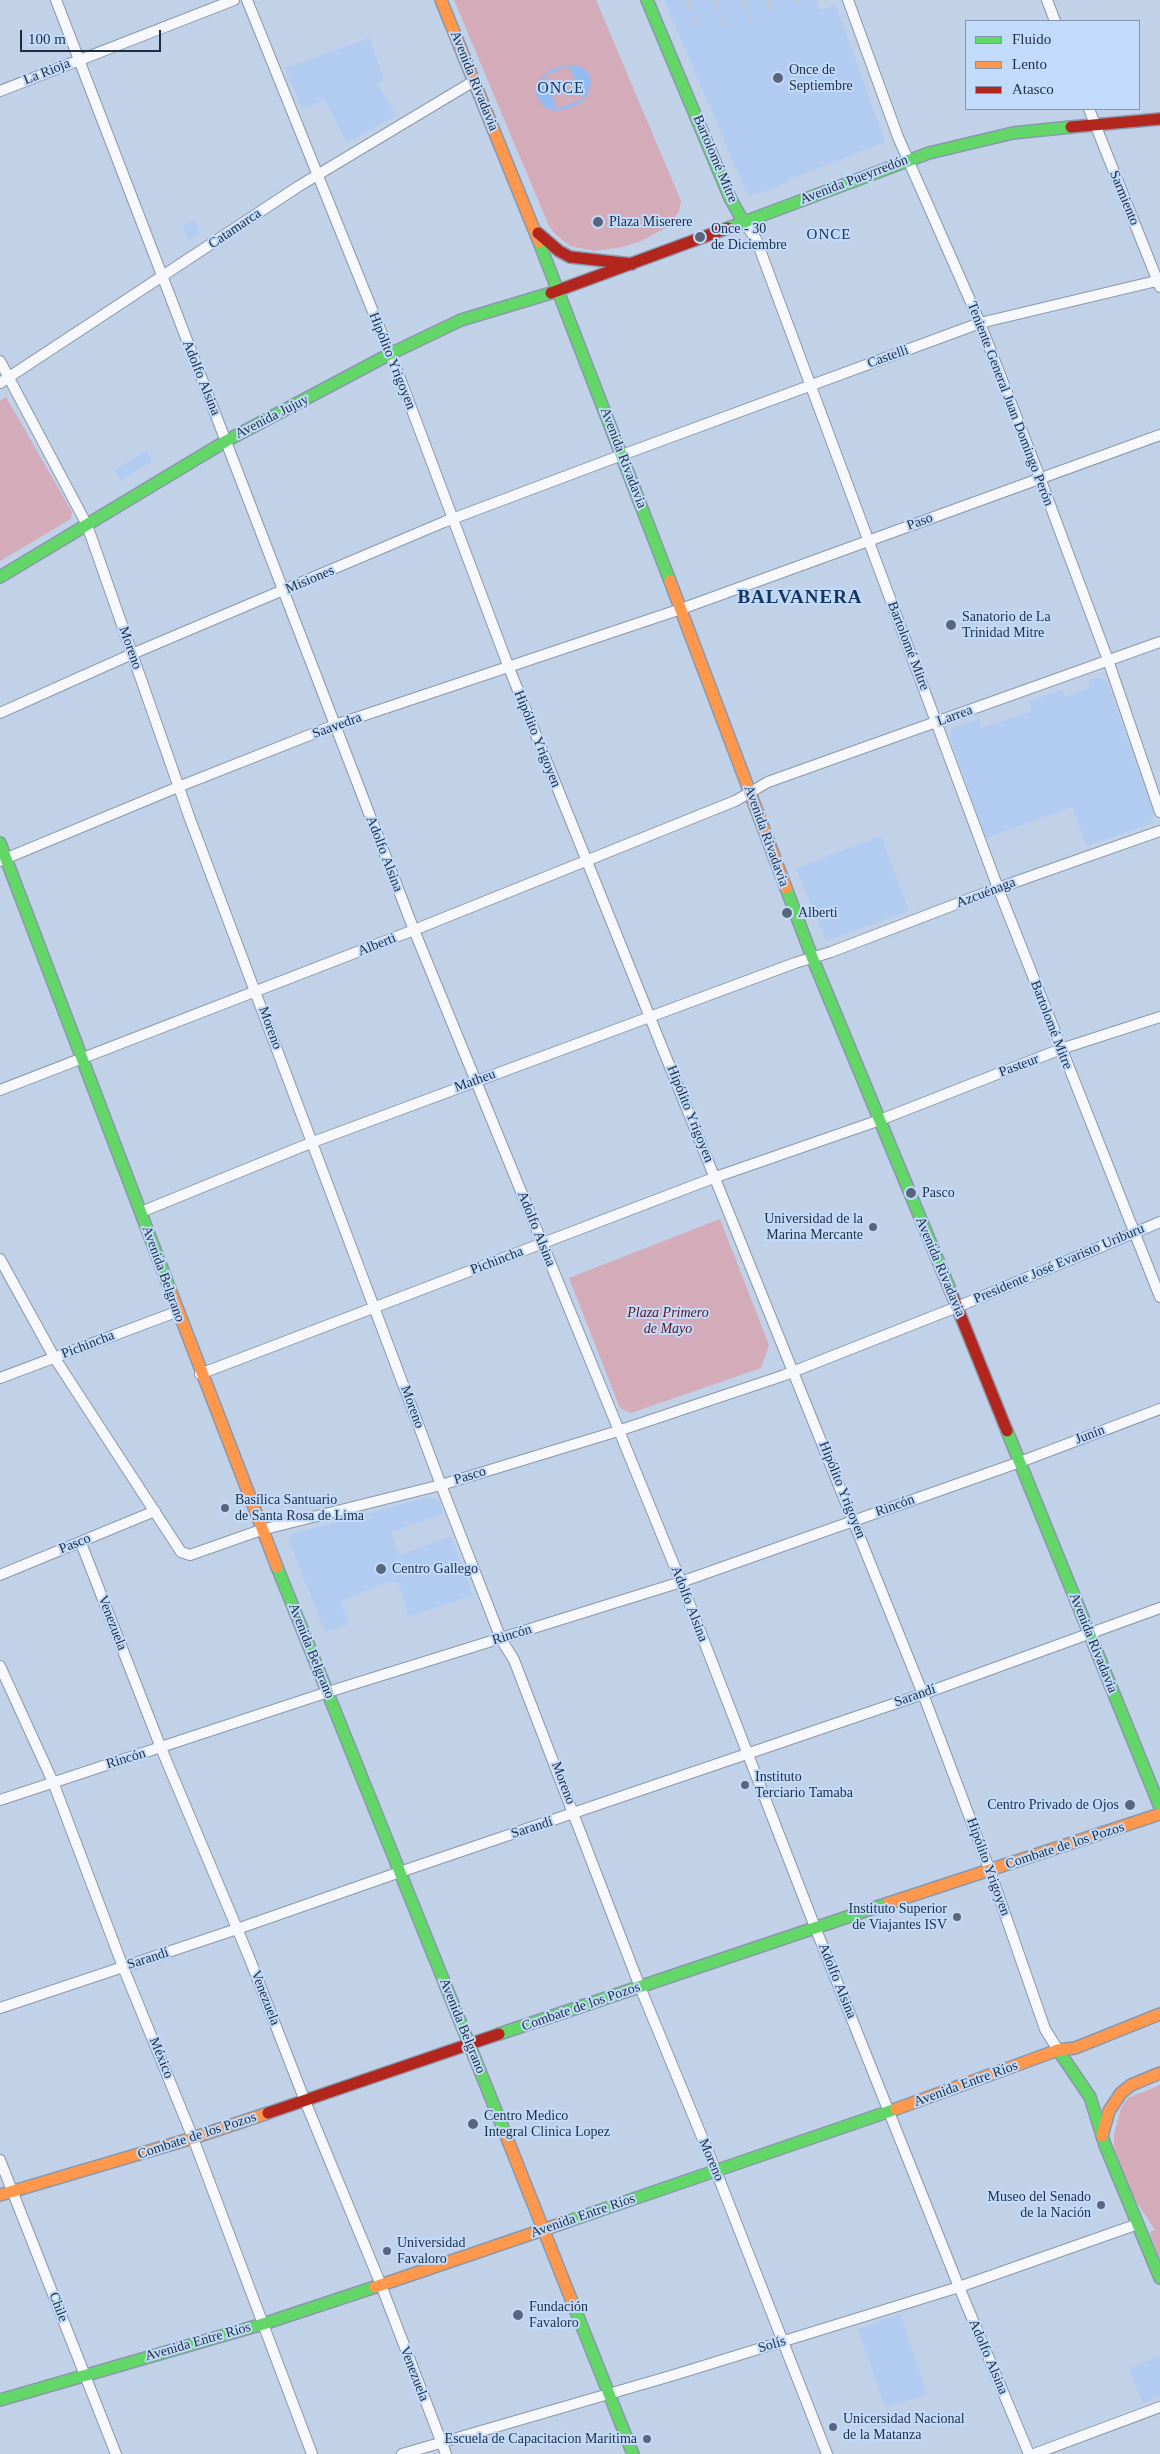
<!DOCTYPE html>
<html>
<head>
<meta charset="utf-8">
<style>
	body { margin:0 }
	#map { position:relative; width:1160px; height:2454px; overflow:hidden; background:#c0d1e8; font-family:"Times New Roman",serif }
	canvas { display:block }
	.legend { position:absolute; left:965px; top:20px; width:175px; height:90px; box-sizing:border-box; background:#c3dbfb; border:1px solid #8195b1; margin:0; padding:6px 9px; list-style:none; font-size:15px; color:#1e2d42 }
	.legend li { display:flex; align-items:center; gap:10px; height:25px }
	.legend b { width:25px; border:1px solid #8195b1 }
	.scale { position:absolute; left:20px; top:30px; width:141px; height:22px; box-sizing:border-box; border:2px solid #1e2d42; border-top:0; padding-left:6px; font-size:15px; line-height:18px; white-space:nowrap; color:#1e2d42; -webkit-text-stroke:4px #c3dbfb; paint-order:stroke }
</style>
</head>
<body>
<div id="map">
<canvas width="1160" height="2454"></canvas>
<ul class="legend">
<li><b style="height:6px;background:#63d668"></b>Fluido</li>
<li><b style="height:6px;background:#ff974d"></b>Lento</li>
<li><b style="height:6px;background:#b3261e"></b>Atasco</li>
</ul>
<div class="scale">100 m</div>
</div>
<script>
const c = document.querySelector('canvas').getContext('2d');
c.lineJoin = 'round';
function paint(path, color) { c.fillStyle = color; c.fill(path, 'evenodd'); }
const shape = rows => new Path2D(rows.map(r => 'M' + r).join(''));
function stroke(path, color, width, dash) { c.strokeStyle = color; c.lineWidth = width; c.lineCap = dash ? 'butt' : 'round'; c.setLineDash(dash || []); c.stroke(path); }
function drawText(font, color, halo, rows, align = 'center') {
  c.font = font + ' "Times New Roman",serif'; c.lineWidth = 4; c.setLineDash([]); c.textBaseline = 'middle'; c.strokeStyle = halo; c.fillStyle = color; for (const [text, x, y, turn = 0] of rows) {
    c.save(); c.translate(x, y); c.rotate((+turn || 0) * Math.PI / 180); c.textAlign = isNaN(turn) ? turn : align; if (halo) c.strokeText(text, 0, 0); c.fillText(text, 0, 0); c.restore();
  }
}
paint(shape([
	[664,0,816,0,820,10,836,5,885,142,788,180,788,182,764,193,763,191,748,196],
	[369,38,384,80,377,83,396,115,347,143,325,100,302,109,285,68],
	[194,220,200,234,188,239,183,225],
	[147,450,152,461,121,480,115,470],
	[1098,677,1107,681,1154,815,1150,824,1087,846,1072,807,986,838,950,737,953,728,979,719,982,728,1032,711,1030,701,1062,690,1065,697,1090,688,1087,681],
	[881,836,909,911,826,941,796,868],
	[429,1497,440,1501,443,1514,391,1532,399,1555,451,1536,473,1595,409,1617,398,1582,385,1583,340,1601,349,1624,325,1632,289,1541,292,1534],
	[900,2314,927,2395,885,2407,858,2329],
	[1160,2356,1160,2396,1142,2403,1129,2368]
]), '#b1ccf0');
paint(shape([
	[454,0,596,0,681,201,679,211,669,226,641,241,622,247,595,251,570,246,555,234,549,226],
	[6,397,72,512,71,519,0,561,0,401],
	[720,1219,769,1345,761,1368,631,1413,620,1408,569,1278],
	[1160,2085,1160,2259,1151,2236,1150,2232,1155,2230,1132,2195,1114,2147,1114,2134,1121,2108,1128,2098]
]), '#d3abb9');
paint(shape([
	[570,65,582,67,589,74,591,82,588,94,581,103,566,109,556,111,544,107,536,95,538,81,552,69],
	[569,66,583,99,557,109,545,76]
]), '#92bbf1');
const street = shape([
	[56,0,414,930,681,1582,815,1927,959,2287,1029,2454],
	[247,0,403,386,509,668,923,1694,990,1871,1045,2029,1058,2050],
	[848,0,898,137,980,323,1040,478,1108,660,1160,812],
	[1047,0,1055,21],
	[0,91,234,0],
	[1089,109,1160,287],
	[743,221,756,239,998,888,1160,1297],
	[0,361,87,525,190,819,441,1485,501,1639,514,1660,640,1987,716,2171,827,2454],
	[0,383,299,186,474,81],
	[0,713,132,654,444,522,622,455,980,323,1160,280],
	[0,861,178,787,335,725,681,609,1160,435],
	[0,1090,414,930,735,801,768,782,1160,642],
	[141,1212,313,1142,795,963,831,952,998,888,1160,831],
	[0,1259,54,1357,181,1552,190,1555,261,1530,441,1485,618,1431,782,1376,957,1307,1160,1222],
	[200,1374,716,1177,880,1120,1061,1049,1160,1017],
	[0,1378,176,1312],
	[81,1543,161,1748,249,1957,305,2101,381,2285,446,2454],
	[0,1575,155,1511],
	[0,1666,53,1782,123,1967,193,2138,312,2454],
	[0,1800,328,1692,681,1582,1020,1462,1160,1409],
	[0,2008,237,1929,400,1872,923,1694,1160,1608],
	[0,2160,116,2454],
	[402,2454,674,2375,959,2287,1138,2224],
	[1034,2454,1160,2407]
]);
const fast = shape([
	[647,0,730,198,743,221],
	[728,228,929,153,1013,133,1071,127],
	[539,242,670,581],
	[0,577,226,441,390,354,461,320,551,293],
	[0,843,171,1292],
	[786,888,812,957,951,1292],
	[1007,1431,1160,1807],
	[277,1567,505,2133],
	[499,2034,889,1903],
	[1058,2050,1090,2097,1105,2145,1160,2278],
	[566,2222,896,2109],
	[571,2299,633,2454],
	[0,2400,263,2324,375,2287]
]);
const slow = shape([
	[441,0,539,242],
	[670,581,786,888],
	[171,1292,277,1567],
	[889,1903,1160,1814],
	[896,2109,1058,2050,1075,2048,1160,2014],
	[505,2133,571,2299],
	[1102,2136,1109,2111,1121,2093,1131,2085,1160,2073],
	[0,2195,193,2138,268,2113],
	[375,2287,566,2222]
]);
const jam = shape([
	[1071,127,1160,119],
	[538,233,559,251,570,257,632,264],
	[551,293,728,228],
	[951,1292,1007,1431],
	[268,2113,499,2034]
]);
stroke(street, '#8a98ac', 12);
stroke(fast, '#8a98ac', 14);
stroke(slow, '#8a98ac', 14);
stroke(jam, '#8a98ac', 14);
stroke(street, '#f6f8fc', 10);
stroke(fast, '#63d668', 11);
stroke(slow, '#ff974d', 11);
stroke(jam, '#b3261e', 11);
stroke(shape([
	[687,0,700,35],
	[715,0,725,26],
	[743,0,751,21],
	[767,0,772,12],
	[798,0,799,3]
]), '#c3c8cf', 3, [9, 9]);
for (const [x, y, r, color] of [
	[778,78,6,"#57667c"],
	[598,222,6,"#57667c"],
	[700,237,6,"#57667c"],
	[951,625,6,"#57667c"],
	[787,913,6,"#57667c"],
	[911,1193,6,"#57667c"],
	[873,1227,5,"#57667c"],
	[225,1508,5,"#57667c"],
	[381,1569,6,"#57667c"],
	[745,1785,5,"#57667c"],
	[1130,1805,6,"#57667c"],
	[957,1917,5,"#57667c"],
	[473,2124,6,"#57667c"],
	[1101,2205,5,"#57667c"],
	[387,2251,5,"#57667c"],
	[518,2315,6,"#57667c"],
	[833,2427,5,"#57667c"],
	[647,2439,5,"#57667c"]
]) { const dot = new Path2D(); dot.arc(x, y, r, 0, 2 * Math.PI); c.fillStyle = color; c.fill(dot); stroke(dot, '#c3dbfb', 2); }
drawText('14px', '#1e2d42', '#c3dbfb', [
	["Once de",789,70],
	["Septiembre",789,86],
	["Plaza Miserere",609,222],
	["Once - 30",711,229],
	["de Diciembre",711,245],
	["Sanatorio de La",962,617],
	["Trinidad Mitre",962,633],
	["Alberti",798,913],
	["Pasco",922,1193],
	["Universidad de la",863,1219,"right"],
	["Marina Mercante",863,1235,"right"],
	["Basílica Santuario",235,1500],
	["de Santa Rosa de Lima",235,1516],
	["Centro Gallego",392,1569],
	["Instituto",755,1777],
	["Terciario Tamaba",755,1793],
	["Centro Privado de Ojos",1119,1805,"right"],
	["Instituto Superior",947,1909,"right"],
	["de Viajantes ISV",947,1925,"right"],
	["Centro Medico",484,2116],
	["Integral Clinica Lopez",484,2132],
	["Museo del Senado",1091,2197,"right"],
	["de la Nación",1091,2213,"right"],
	["Universidad",397,2243],
	["Favaloro",397,2259],
	["Fundación",529,2307],
	["Favaloro",529,2323],
	["Unicersidad Nacional",843,2419],
	["de la Matanza",843,2435],
	["Escuela de Capacitacion Maritima",637,2439,"right"]
], 'left');
drawText('14px', '#1e2d42', '#c3dbfb', [
	["La Rioja",47,72,-22],
	["Avenida Rivadavia",474,81,68],
	["Bartolomé Mitre",715,159,67],
	["Avenida Pueyrredón",854,180,-21],
	["Sarmiento",1124,198,68],
	["Catamarca",235,229,-34],
	["Castelli",888,357,-20],
	["Hipólito Yrigoyen",392,361,68],
	["Adolfo Alsina",201,378,68],
	["Teniente General Juan Domingo Perón",1010,404,69],
	["Avenida Jujuy",272,417,-27],
	["Avenida Rivadavia",623,458,69],
	["Paso",920,522,-20],
	["Misiones",310,580,-23],
	["Bartolomé Mitre",908,646,69],
	["Moreno",130,648,71],
	["Larrea",955,716,-20],
	["Saavedra",337,726,-20],
	["Hipólito Yrigoyen",537,739,68],
	["Avenida Rivadavia",766,836,70],
	["Adolfo Alsina",384,854,69],
	["Azcuénaga",986,893,-21],
	["Alberti",377,945,-22],
	["Bartolomé Mitre",1051,1025,69],
	["Moreno",270,1028,70],
	["Pasteur",1019,1066,-21],
	["Matheu",475,1081,-20],
	["Hipólito Yrigoyen",690,1114,68],
	["Adolfo Alsina",536,1229,68],
	["Pichincha",497,1261,-21],
	["Presidente José Evaristo Uriburu",1059,1264,-23],
	["Avenida Rivadavia",940,1267,67],
	["Avenida Belgrano",163,1274,70],
	["Pichincha",88,1345,-21],
	["Moreno",412,1407,70],
	["Junín",1090,1435,-21],
	["Pasco",470,1476,-17],
	["Hipólito Yrigoyen",842,1490,68],
	["Rincón",895,1506,-20],
	["Pasco",75,1544,-22],
	["Adolfo Alsina",689,1604,69],
	["Venezuela",112,1623,69],
	["Rincón",512,1635,-17],
	["Avenida Rivadavia",1093,1643,68],
	["Avenida Belgrano",311,1651,68],
	["Sarandí",915,1696,-19],
	["Rincón",126,1759,-17],
	["Moreno",563,1783,69],
	["Sarandí",532,1828,-18],
	["Combate de los Pozos",1065,1846,-18],
	["Hipólito Yrigoyen",988,1867,70],
	["Sarandí",148,1959,-18],
	["Adolfo Alsina",837,1981,68],
	["Venezuela",265,1998,69],
	["Combate de los Pozos",581,2007,-19],
	["Avenida Belgrano",462,2026,68],
	["México",161,2058,68],
	["Avenida Entre Ríos",966,2084,-20],
	["Combate de los Pozos",197,2136,-18],
	["Moreno",711,2160,67],
	["Avenida Entre Ríos",583,2216,-19],
	["Chile",58,2307,69],
	["Avenida Entre Ríos",198,2342,-16],
	["Solís",772,2345,-17],
	["Adolfo Alsina",988,2357,67],
	["Venezuela",414,2374,69]
]);
drawText('italic 14px', '#59131f', '#c3dbfb', [
	["Plaza Primero",668,1313],
	["de Mayo",668,1329]
]);
c.letterSpacing = '1px';
drawText('15px', '#133560', '#c3dbfb', [
	["ONCE",829,235]
]);
c.letterSpacing = '0px';
c.letterSpacing = '1px';
drawText('16px', '#133560', '#c3dbfb', [
	["ONCE",561,89]
]);
c.letterSpacing = '0px';
c.letterSpacing = '1px';
drawText('bold 19px', '#133560', '#c3dbfb', [
	["BALVANERA",800,598]
]);
c.letterSpacing = '0px';
</script>
</body>
</html>
